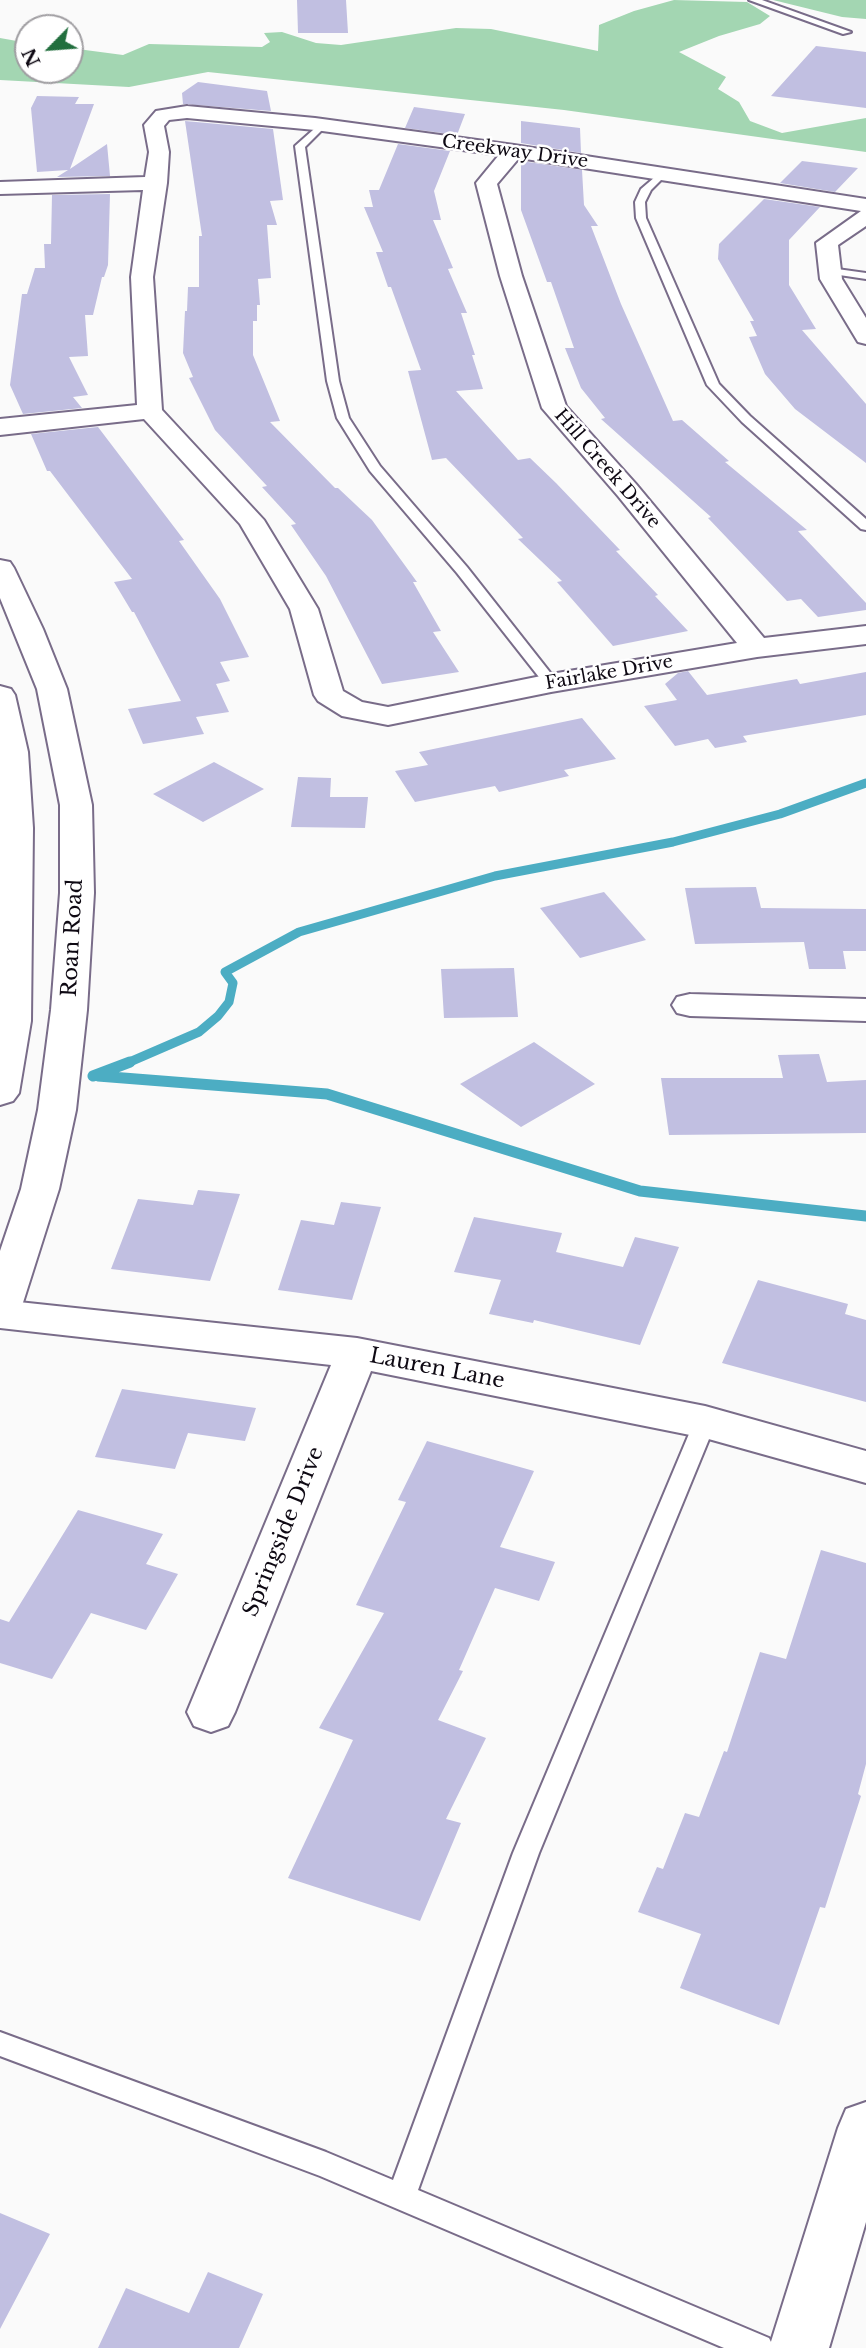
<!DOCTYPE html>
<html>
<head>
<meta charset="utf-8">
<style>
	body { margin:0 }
	#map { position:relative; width:866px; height:2348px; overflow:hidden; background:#fafafa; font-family:"Libre Baskerville",serif }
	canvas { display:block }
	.north { position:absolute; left:14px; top:14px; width:70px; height:70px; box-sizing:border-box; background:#fff; border:2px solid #9f9da1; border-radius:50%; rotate:245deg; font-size:19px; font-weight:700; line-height:28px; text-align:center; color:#0e0913 }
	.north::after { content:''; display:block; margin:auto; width:24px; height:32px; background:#226f3e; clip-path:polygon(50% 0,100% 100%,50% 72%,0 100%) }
</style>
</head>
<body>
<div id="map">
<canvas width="866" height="2348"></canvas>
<div class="north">N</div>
</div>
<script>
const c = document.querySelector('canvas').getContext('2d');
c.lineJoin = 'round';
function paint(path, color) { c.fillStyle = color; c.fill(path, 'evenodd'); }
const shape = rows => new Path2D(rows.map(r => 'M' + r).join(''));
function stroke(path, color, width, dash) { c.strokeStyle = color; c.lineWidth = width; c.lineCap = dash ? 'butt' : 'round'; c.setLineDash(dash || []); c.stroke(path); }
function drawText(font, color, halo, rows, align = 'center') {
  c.font = font + ' "Libre Baskerville",serif'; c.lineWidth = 5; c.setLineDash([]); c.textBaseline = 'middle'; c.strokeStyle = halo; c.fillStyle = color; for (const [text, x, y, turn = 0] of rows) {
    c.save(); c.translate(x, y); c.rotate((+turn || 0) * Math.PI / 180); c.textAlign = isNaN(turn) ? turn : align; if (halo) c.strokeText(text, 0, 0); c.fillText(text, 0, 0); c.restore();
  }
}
paint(shape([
	[674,0,747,2,770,16,760,24,719,36,679,52,726,77,718,89,739,102,750,121,782,133,866,118,866,152,564,110,208,72,129,87,0,80,0,38,28,43,28,70,70,70,70,48,123,55,149,44,262,47,270,42,264,33,282,32,316,43,341,45,456,28,491,29,598,51,599,25,634,11],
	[773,0,866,0,866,19,842,17]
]), '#a3d6b2');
stroke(shape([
	[125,1064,199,1032,218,1016,229,1002,233,983,225,972,299,932,495,876,673,842,780,814,866,783]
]), '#4cadc3', 9);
stroke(shape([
	[93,1076,130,1062],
	[98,1076,327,1094,640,1191,866,1216]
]), '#4cadc3', 11);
paint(shape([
	[297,0,346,0,348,33,298,33],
	[816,46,866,52,866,108,771,96],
	[198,82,267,91,271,111,183,104,182,93],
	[37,96,79,97,75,104,94,104,70,169,107,144,110,176,57,177,68,170,37,172,31,108],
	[414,107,465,114,457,135,405,128],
	[185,121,273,129,283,200,270,201,277,225,267,225,271,278,258,279,260,305,257,305,257,321,253,321,253,355,280,421,270,422,335,488,338,488,372,520,417,582,413,582,441,631,433,632,459,672,382,684,326,576,291,525,296,524,262,487,267,486,215,430,189,378,193,377,183,353,185,311,187,311,188,287,199,287,199,236,202,236],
	[521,121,580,128,581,153,521,143],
	[398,144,450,151,434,191,441,220,433,220,453,268,448,269,467,313,461,313,475,355,472,355,483,389,456,391,518,460,530,458,556,483,620,550,616,551,658,595,655,596,688,631,613,646,557,582,562,581,518,539,523,538,446,458,432,460,408,371,421,370,391,287,388,287,376,252,383,252,364,207,373,207,369,190,379,190],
	[521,161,582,170,584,205,598,226,591,226,621,304,673,421,682,420,729,461,725,462,807,530,798,531,866,603,866,610,818,617,801,599,787,601,708,518,711,517,601,419,605,418,581,388,565,348,574,348,551,282,547,282,521,210],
	[802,161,858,168,835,192,780,183],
	[110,194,108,265,104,277,102,277,93,315,85,315,88,356,69,357,88,395,73,397,82,408,23,414,10,385,22,294,27,294,35,268,45,268,44,244,51,244,52,195],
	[764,199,820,207,789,240,789,285,816,329,802,330,866,404,866,463,795,409,765,374,749,337,757,336,750,321,754,321,718,259,719,244],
	[98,427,184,540,179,541,220,599,249,657,220,662,230,681,216,684,229,712,196,717,204,734,143,744,128,709,181,701,134,612,132,612,114,582,132,579,50,471,47,471,31,434],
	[688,671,707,695,797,679,800,684,866,672,866,715,743,736,747,742,715,748,708,739,675,746,644,706,677,700,665,684,678,673],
	[582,718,616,759,564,770,569,776,499,792,495,786,415,802,395,771,428,765,419,752],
	[214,762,264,789,203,822,153,794],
	[298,777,331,778,330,797,368,797,365,828,291,827],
	[756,887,761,908,866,909,866,951,843,951,846,969,809,969,804,942,695,944,685,888],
	[604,892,646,940,580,958,540,908],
	[514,968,518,1017,444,1018,441,969],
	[534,1042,595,1084,521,1127,460,1084],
	[819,1054,827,1082,866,1080,866,1133,669,1135,661,1078,783,1078,778,1055],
	[198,1190,240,1194,210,1281,111,1269,138,1199,193,1205],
	[341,1202,381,1207,352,1300,278,1290,301,1220,334,1225],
	[474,1217,562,1233,556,1252,623,1267,635,1237,679,1247,640,1345,534,1320,533,1323,489,1314,501,1280,454,1272],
	[758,1280,848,1304,845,1314,866,1320,866,1402,722,1363],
	[122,1389,256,1408,245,1441,188,1433,175,1469,95,1457],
	[427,1441,534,1471,500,1547,555,1562,539,1601,495,1588,459,1670,463,1671,438,1720,486,1738,446,1819,461,1823,420,1921,288,1878,353,1740,319,1728,384,1613,356,1605,406,1502,398,1500],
	[78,1510,163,1534,146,1564,178,1574,146,1630,91,1613,52,1679,0,1663,0,1619,9,1622],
	[821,1550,866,1563,866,1764,858,1794,861,1796,825,1908,820,1907,779,2025,680,1988,701,1934,638,1912,657,1867,663,1869,685,1813,699,1817,724,1751,727,1752,760,1652,786,1659],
	[0,2213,50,2234,0,2329],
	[208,2272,263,2294,239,2348,98,2348,126,2288,189,2313]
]), '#c1bfe1');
const lane = shape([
	[749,0,762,0,851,32,843,34,749,0],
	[322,122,327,125,305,147,339,381,349,418,380,466,467,567,556,680,558,683,556,686,546,686,457,573,370,471,337,418,327,381,295,146,322,122],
	[662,171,667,174,651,190,645,202,646,218,719,384,750,416,866,519,866,530,861,529,742,422,707,385,636,218,635,202,641,189,662,171],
	[830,268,866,273,866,279,826,273,826,269,830,268],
	[705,1414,713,1416,716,1422,539,1853,418,2190,769,2338,774,2348,724,2348,320,2176,0,2056,0,2032,326,2152,393,2180,513,1853,694,1422,697,1416,705,1414]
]);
const street = shape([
	[187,106,315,118,514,145,866,199,866,226,838,245,842,279,866,318,866,344,858,342,820,279,816,243,861,211,519,158,497,184,522,276,566,406,636,484,764,638,866,626,866,644,757,657,551,692,388,725,342,716,318,701,314,695,290,609,240,524,144,419,0,435,0,419,137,405,131,277,143,190,0,194,0,182,145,177,149,152,144,125,156,111,187,106],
	[187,118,315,130,499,155,476,183,500,276,542,408,618,496,737,643,551,674,388,707,362,702,343,691,318,609,264,520,162,410,153,277,167,183,169,152,164,126,169,120,187,118],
	[690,994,866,999,866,1021,690,1016,677,1013,672,1005,677,997,690,994],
	[0,1300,357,1338,705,1406,866,1451,866,1483,705,1438,371,1371,235,1712,228,1726,211,1732,194,1726,187,1712,331,1365,0,1328,0,1300],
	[866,2102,866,2222,829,2348,769,2348,838,2128,846,2109,866,2102]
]);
const secondary = shape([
	[0,560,10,562,14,568,43,629,67,689,92,805,94,893,87,1010,76,1110,59,1189,20,1312,14,1322,0,1326,0,1251,21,1189,38,1110,51,1010,60,893,60,805,37,689,0,598,0,560],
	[0,686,11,689,15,695,28,752,33,828,31,1021,19,1093,13,1101,0,1105,0,686]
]);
stroke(lane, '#796c89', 4);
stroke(street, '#796c89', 4);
stroke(secondary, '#796c89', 4);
paint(lane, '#fff');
paint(street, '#fff');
paint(secondary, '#fff');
drawText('18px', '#0e0913', '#fff', [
	["Creekway Drive",515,152,8],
	["Hill Creek Drive",607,469,49],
	["Fairlake Drive",609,673,-10]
]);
drawText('21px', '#0e0913', '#fff', [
	["Roan Road",73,938,-87],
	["Lauren Lane",437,1369,11],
	["Springside Drive",284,1532,-68]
]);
</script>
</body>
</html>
